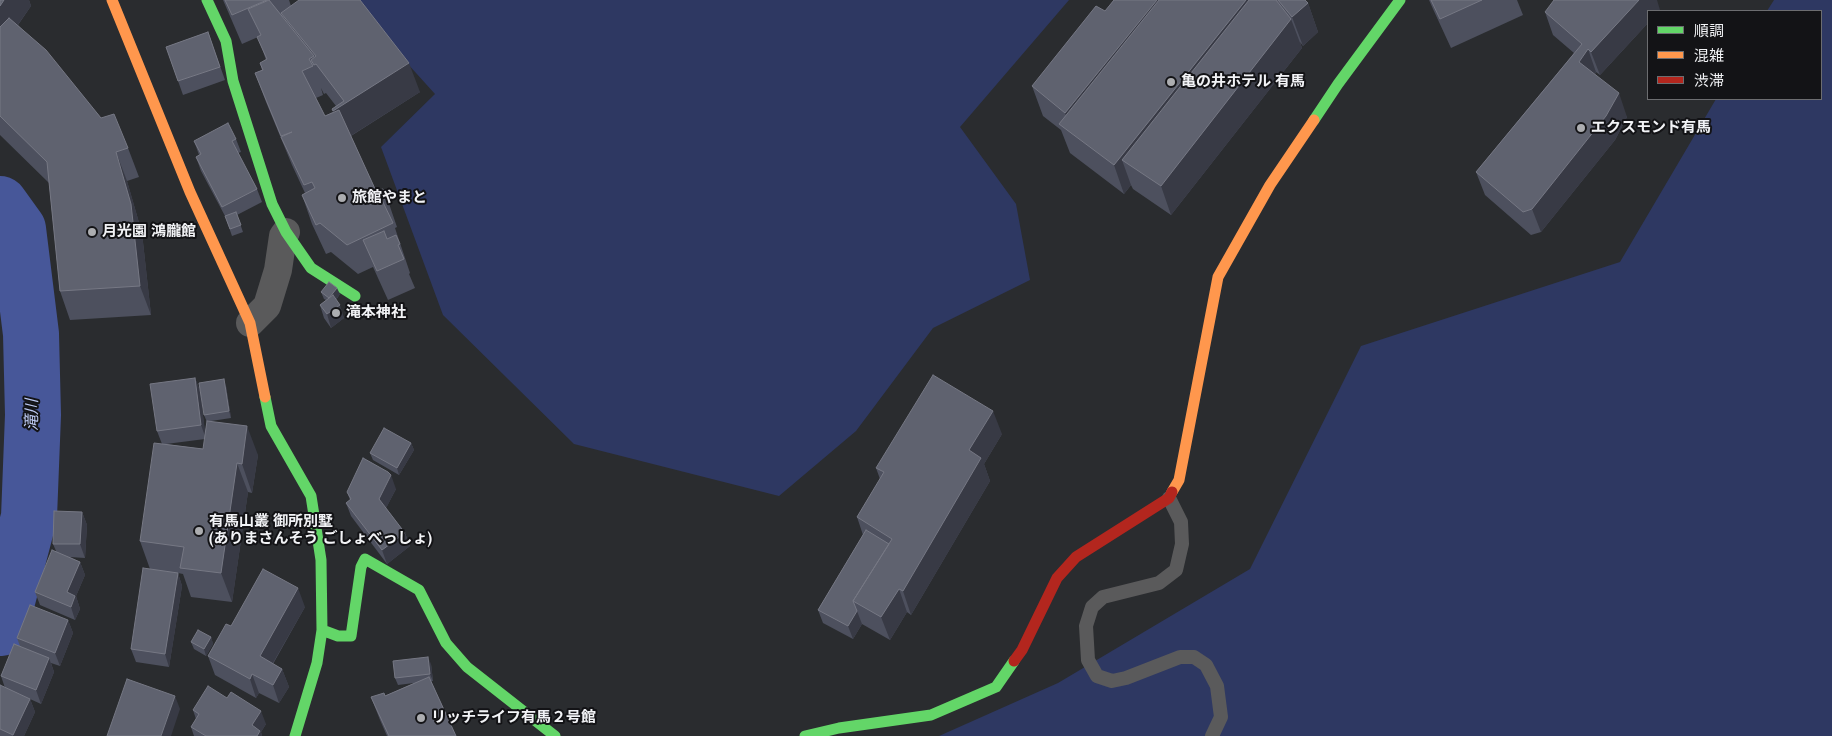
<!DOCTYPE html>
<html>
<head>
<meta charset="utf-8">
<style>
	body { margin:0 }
	#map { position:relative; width:1832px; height:736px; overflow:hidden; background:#2a2c2f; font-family:Lora,"Noto Sans JP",serif }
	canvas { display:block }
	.legend { position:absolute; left:1647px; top:10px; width:175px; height:90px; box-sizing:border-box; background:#131316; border:1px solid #6c6d70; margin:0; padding:6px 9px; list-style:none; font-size:15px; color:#f2f3f6 }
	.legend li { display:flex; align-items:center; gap:10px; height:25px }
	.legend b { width:25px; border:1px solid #6c6d70 }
</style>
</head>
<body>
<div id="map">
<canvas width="1832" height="736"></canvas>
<ul class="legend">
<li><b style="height:6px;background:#63d668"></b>順調</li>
<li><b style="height:6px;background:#ff974d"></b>混雑</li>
<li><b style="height:6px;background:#b3261e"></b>渋滞</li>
</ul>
</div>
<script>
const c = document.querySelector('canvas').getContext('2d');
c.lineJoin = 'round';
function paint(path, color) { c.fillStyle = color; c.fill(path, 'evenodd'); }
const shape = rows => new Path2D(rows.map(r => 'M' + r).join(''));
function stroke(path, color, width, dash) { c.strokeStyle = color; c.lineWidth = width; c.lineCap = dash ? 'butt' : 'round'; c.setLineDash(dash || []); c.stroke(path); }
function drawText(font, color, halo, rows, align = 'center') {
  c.font = font + ' Lora,"Noto Sans JP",serif'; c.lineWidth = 4; c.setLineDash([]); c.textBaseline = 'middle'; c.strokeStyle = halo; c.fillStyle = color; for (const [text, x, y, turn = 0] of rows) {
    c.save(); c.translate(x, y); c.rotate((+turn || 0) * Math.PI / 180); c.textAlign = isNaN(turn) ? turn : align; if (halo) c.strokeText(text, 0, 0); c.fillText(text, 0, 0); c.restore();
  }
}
paint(shape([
	[350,0,1069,0,960,127,1016,204,1030,280,933,328,856,431,779,496,574,444,443,315,381,147,435,94],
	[1774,0,1832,0,1832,736,939,736,1058,683,1250,569,1361,346,1620,262,1716,99,1821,99,1821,11,1767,11]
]), '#2e3862');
stroke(shape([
	[0,204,18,229,31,334,33,415,29,517,0,628]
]), '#475799', 56);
stroke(shape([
	[1169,498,1181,522,1182,544,1176,570,1159,583,1103,597,1092,607,1086,626,1088,660,1097,676,1112,681,1126,678,1180,657,1194,657,1206,665,1217,686,1221,717,1212,736]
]), '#5a5a5b', 14);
stroke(shape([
	[250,323,267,306,278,270,283,236,286,232]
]), '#5a5a5b', 28);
stroke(shape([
	[207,0,226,41,233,81,272,204,286,232,311,268,355,296],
	[1314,120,1338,84,1400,0],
	[265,397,271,426,311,496,321,560,322,630,317,663,295,736],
	[322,630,338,636,351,636,361,567,365,559,419,590,446,643,467,667,555,736],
	[805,736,839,728,931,715,996,687,1014,661]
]), '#63d668', 11);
stroke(shape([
	[112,0,190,192,250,323,265,397],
	[1172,492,1179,480,1218,277,1270,185,1314,120]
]), '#ff974d', 11);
stroke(shape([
	[1014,661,1022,650,1057,578,1076,557,1169,498,1172,492]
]), '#b3261e', 11);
paint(shape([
	[0,0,29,0,31,6,18,25,128,148,139,177,127,181,142,233,151,315,70,320,60,291,49,183,0,135],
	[223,0,289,0,291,6,420,92,351,136,376,191,387,198,397,227,395,228,410,273,409,274,415,288,388,300,373,267,358,274,331,252,326,254,312,224,302,195,305,193,292,165,266,102,255,73,262,70,260,63,266,60,258,37,242,44],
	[321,88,324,94,326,93,336,106,332,109,333,112,325,116,316,98,323,95],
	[1114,0,1305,0,1308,3,1318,32,1303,46,1300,42,1302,48,1171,215,1133,189,1131,185,1124,194,1070,153,1061,130,1043,116,1032,86,1105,11],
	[1429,0,1517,0,1523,15,1451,48,1433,9],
	[1660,10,1648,11,1648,23,1600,75,1596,72,1595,74,1627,117,1615,140,1541,232,1531,235,1485,195,1476,172,1574,53,1553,35,1545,12],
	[208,32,225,80,183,95,166,47],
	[236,139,241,152,238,153,257,189,262,202,237,215,243,232,232,236,225,216,201,171,196,157,199,155,194,141],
	[321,292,340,294,336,300,344,318,331,328,324,318,320,305,326,300,324,299],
	[195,378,200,391,205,433,207,422,204,415,226,386,231,418,211,421,258,455,252,493,248,492,232,602,191,597,183,574,178,573,182,586,169,667,136,662,131,649,150,569,140,541,162,444,157,431],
	[205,439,203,449,166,444],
	[1002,434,984,464,990,481,911,615,907,612,890,640,862,624,853,639,823,623,818,610,863,535,857,517,880,479,876,468],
	[411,443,414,450,399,475,373,460,370,453],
	[396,489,386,508,405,533,410,546,387,564,351,516,346,503,350,500,347,492],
	[82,512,87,525,85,558,70,557,80,562,85,575,76,596,80,609,75,620,40,605,35,592,56,551,53,544],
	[305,607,273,664,282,669,289,687,279,703,259,693,256,698,215,675,208,656,231,626],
	[68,620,73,633,60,666,51,663,54,672,41,704,30,699,35,712,24,736,0,736,0,685,5,688,1,676,20,646,17,638],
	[211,637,213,644,206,656,194,649,191,642],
	[431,664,433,681,431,681,456,736,387,736,380,720,371,697,385,696,414,683,398,685,395,678],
	[193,710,266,724,261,732,262,736,194,736,191,727,196,719]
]), '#4d505e');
paint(shape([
	[4,0,29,0,31,6,0,50,0,6],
	[1157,0,1191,0,1073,134,1065,113],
	[1246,0,1267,0,1122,160,1131,185,1124,194,1114,165],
	[1639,0,1657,0,1660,10,1659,11,1648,11,1648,23,1600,75,1591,52],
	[1308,3,1318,32,1303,46,1292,17],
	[1291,19,1302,48,1171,215,1161,186],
	[1588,49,1596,72,1587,85,1579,62],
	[409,63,420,92,344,140,333,111],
	[1619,93,1627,117,1615,140,1541,232,1532,209],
	[116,152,127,181,142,233,151,315,140,286],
	[337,288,340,294,332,305,329,298],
	[340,305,344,318,331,328,327,314],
	[195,378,200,391,206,439,201,425],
	[224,379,226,386,231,418,229,411],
	[993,411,1002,434,984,464,990,481,911,615,903,591,969,450],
	[247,426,258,455,252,493,242,464],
	[411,443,414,450,399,475,397,468],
	[237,463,248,492,232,602,221,573],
	[391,475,396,489,384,512,379,499],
	[82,512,87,525,85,558,80,544],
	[405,533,410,546,387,564,382,550],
	[80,562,85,575,76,596,80,609,75,620,71,607,67,592],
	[178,573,182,586,169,667,165,654],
	[298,588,305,607,266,675,260,656],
	[899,589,907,612,890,640,881,617],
	[857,611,862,624,853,639,848,626],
	[68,620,73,633,60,666,55,653],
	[211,637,213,644,206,656,204,649],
	[428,657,431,664,433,681,430,674],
	[49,658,54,672,41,704,36,690],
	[282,669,289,687,279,703,273,685],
	[252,674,259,693,256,698,250,679],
	[175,696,180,709,171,736,161,736],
	[30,699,35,712,24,736,13,736],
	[261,711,266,724,261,732,262,736,256,736,252,725]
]), '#383a45');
const building = shape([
	[0,0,4,0,0,6,0,0],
	[225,0,267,0,232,15,225,0],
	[269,0,314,56,309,59,313,66,302,71,325,116,339,110,376,191,383,189,387,198,382,200,393,223,347,245,320,223,316,225,302,195,315,188,312,182,304,185,281,137,292,132,281,136,255,73,263,70,260,63,267,59,257,37,261,35,248,9,269,0],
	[299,0,360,0,409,63,333,111,332,109,344,101,316,64,314,65,311,60,316,56,281,13,299,0],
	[1114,0,1157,0,1065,113,1032,86,1096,6,1105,11,1114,0],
	[1159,0,1246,0,1114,165,1059,124,1159,0],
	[1249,0,1276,0,1291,19,1161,186,1122,160,1249,0],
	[1278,0,1305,0,1308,3,1292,17,1278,0],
	[1431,0,1482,0,1440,19,1431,0],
	[1554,0,1639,0,1591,52,1588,49,1579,62,1619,93,1606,116,1532,209,1523,212,1476,172,1582,44,1545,12,1554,0],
	[9,18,46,50,101,118,114,114,128,148,116,152,131,204,140,286,60,291,47,162,0,116,0,27,9,18],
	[208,32,220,67,178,81,166,47,208,32],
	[228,123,236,139,232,141,257,189,222,207,196,157,201,154,194,141,228,123],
	[236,212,241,225,230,229,225,216,236,212],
	[384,231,387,239,396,235,400,244,398,245,404,259,377,271,363,240,384,231],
	[329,282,337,288,329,298,321,292,329,282],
	[333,295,340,305,327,314,320,305,333,295],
	[933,375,993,411,969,450,981,458,903,591,899,589,881,617,853,601,892,539,857,517,884,472,876,468,933,375],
	[195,378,201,425,157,431,150,384,195,378],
	[224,379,229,411,204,415,199,383,224,379],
	[207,421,247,426,242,464,237,463,221,573,180,568,184,547,140,541,154,443,203,449,207,421],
	[384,428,411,443,397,468,370,453,384,428],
	[363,458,388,472,391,475,379,499,405,533,382,550,346,503,351,499,347,492,363,458],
	[54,511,82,512,80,544,53,544,54,511],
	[866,530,889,544,853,601,857,611,848,626,818,610,866,530],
	[52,550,80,562,67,592,75,596,71,607,35,592,52,550],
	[143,568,178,573,165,654,131,649,143,568],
	[263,569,298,588,260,656,282,669,273,685,252,674,250,679,208,656,226,624,231,626,263,569],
	[30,605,68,620,55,653,17,638,30,605],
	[198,630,211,637,204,649,191,642,198,630],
	[14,644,49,658,36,690,1,676,14,644],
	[428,657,430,674,395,678,393,661,428,657],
	[429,677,456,736,389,736,371,697,384,693,385,696,429,677],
	[127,679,175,696,161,736,107,736,127,679],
	[0,685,30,699,13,735,0,729,0,685],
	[208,686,227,698,231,692,261,711,252,725,260,731,257,736,206,736,191,727,199,714,193,710,208,686]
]);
paint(building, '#5f626f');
stroke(building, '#767884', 1);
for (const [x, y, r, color] of [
	[1171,82,5,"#acadb0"],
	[1581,128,5,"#acadb0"],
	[342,198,5,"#acadb0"],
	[92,232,5,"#acadb0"],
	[336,313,5,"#acadb0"],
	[199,531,5,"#acadb0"],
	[421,718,5,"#acadb0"]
]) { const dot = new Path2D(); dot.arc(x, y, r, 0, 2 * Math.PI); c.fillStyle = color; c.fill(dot); stroke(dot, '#131316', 2); }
drawText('bold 15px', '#f2f3f6', '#131316', [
	["亀の井ホテル 有馬",1181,82],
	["エクスモンド有馬",1591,128],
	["旅館やまと",352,198],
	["月光園 鴻朧館",102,232],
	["滝本神社",346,313],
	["有馬山叢 御所別墅",209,522],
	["(ありまさんそう ごしょべっしょ)",209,539],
	["リッチライフ有馬２号館",431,718]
], 'left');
drawText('italic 16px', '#bdcaf3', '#131316', [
	["滝川",32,415,-90]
]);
</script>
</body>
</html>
